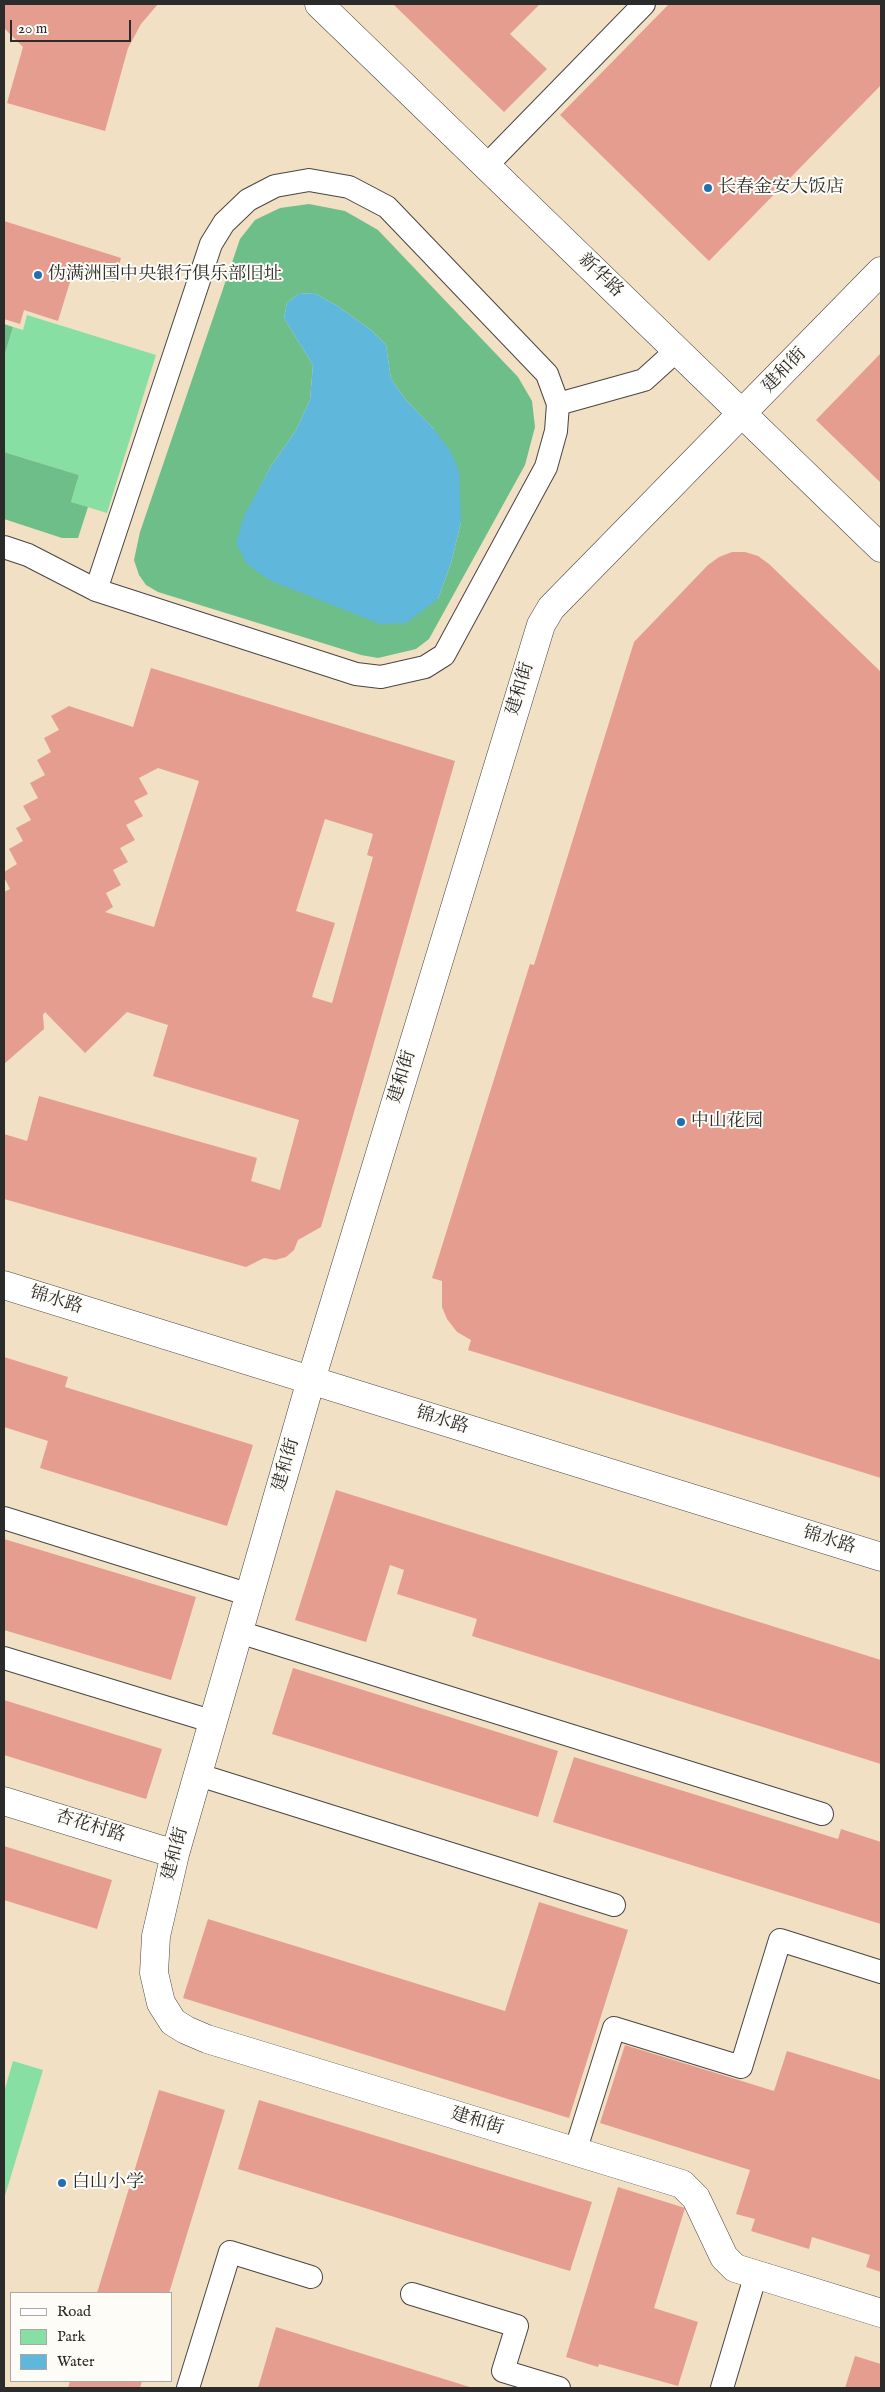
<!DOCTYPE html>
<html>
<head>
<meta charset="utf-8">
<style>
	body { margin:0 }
	#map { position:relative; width:885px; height:2392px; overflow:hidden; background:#f1e0c3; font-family:"IM FELL English",serif }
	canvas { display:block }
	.frame { position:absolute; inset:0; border:5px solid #2b2b2b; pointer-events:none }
	.legend { position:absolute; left:10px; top:2292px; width:162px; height:90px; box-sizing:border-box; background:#fdfcf7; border:1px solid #a9a8a5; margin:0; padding:6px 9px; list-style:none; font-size:15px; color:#2b2b2b }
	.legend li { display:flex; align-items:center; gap:10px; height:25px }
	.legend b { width:25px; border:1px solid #a9a8a5 }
	.scale { position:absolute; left:10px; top:20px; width:121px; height:22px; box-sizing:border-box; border:2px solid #2b2b2b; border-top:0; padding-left:6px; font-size:15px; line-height:18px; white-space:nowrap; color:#2b2b2b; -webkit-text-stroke:4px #fdfcf7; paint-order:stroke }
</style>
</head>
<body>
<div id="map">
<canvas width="885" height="2392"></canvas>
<div class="frame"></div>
<ul class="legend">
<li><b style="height:6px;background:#fff"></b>Road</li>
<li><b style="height:14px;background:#88dfa3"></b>Park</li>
<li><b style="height:14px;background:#5fb7dc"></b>Water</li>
</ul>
<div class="scale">20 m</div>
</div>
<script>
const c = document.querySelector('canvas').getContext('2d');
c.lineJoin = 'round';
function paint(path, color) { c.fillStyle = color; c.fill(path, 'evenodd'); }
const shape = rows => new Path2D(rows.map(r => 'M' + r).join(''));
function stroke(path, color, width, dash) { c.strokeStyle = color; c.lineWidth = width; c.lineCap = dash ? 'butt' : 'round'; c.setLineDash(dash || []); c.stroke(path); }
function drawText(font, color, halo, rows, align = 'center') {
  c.font = font + ' "IM FELL English","Noto Serif SC",serif'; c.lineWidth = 4; c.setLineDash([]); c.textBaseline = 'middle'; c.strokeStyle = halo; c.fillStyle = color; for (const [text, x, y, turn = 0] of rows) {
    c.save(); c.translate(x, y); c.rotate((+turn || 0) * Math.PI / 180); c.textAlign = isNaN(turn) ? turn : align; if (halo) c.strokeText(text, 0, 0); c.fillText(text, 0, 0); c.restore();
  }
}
paint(shape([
	[27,315,156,355,107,513,71,502,79,475,4,452,4,357,13,327,23,330],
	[13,2061,43,2070,4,2199,4,2092]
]), '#88dfa3');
paint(shape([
	[309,204,345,211,378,230,518,377,532,401,535,427,525,465,429,639,416,649,378,658,361,655,158,592,146,585,139,575,134,560,140,532,240,239,255,220,280,208],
	[314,293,336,305,371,330,386,345,391,379,406,400,434,429,461,522,451,563,438,599,245,516,271,466,296,430,310,400,313,365,284,318,287,303,298,294],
	[4,324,13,327,4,357],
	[4,452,79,475,71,502,88,507,78,538,62,538,4,519]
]), '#6ebe89');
paint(shape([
	[314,293,336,305,371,330,386,345,391,379,406,400,434,429,451,452,459,471,461,522,451,563,438,599,406,623,380,624,269,580,247,564,236,543,244,516,271,466,296,430,310,400,313,365,284,318,287,303,298,294]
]), '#5fb7dc');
paint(shape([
	[4,4,158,4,141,24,128,48,105,131,7,103,23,47,4,28],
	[393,4,540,4,510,34,547,69,504,112],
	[669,4,881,4,881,85,709,261,560,115],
	[4,221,121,258,114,282,74,269,58,321,24,310,20,324,4,319],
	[881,353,881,483,816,420],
	[732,552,745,552,758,556,769,564,881,672,881,1478,468,1350,471,1340,457,1332,447,1319,442,1307,442,1281,432,1278,530,964,534,965,634,642,708,565,719,557],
	[151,668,455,761,321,1227,298,1240,294,1250,286,1257,275,1260,264,1258,246,1267,4,1199,4,1134,27,1141,39,1096,257,1158,251,1181,280,1190,299,1120,153,1076,168,1025,127,1012,85,1053,45,1012,43,1015,44,1029,4,1064,4,892,10,889,4,877,4,872,17,864,9,849,23,841,16,828,31,820,23,806,38,798,30,783,45,775,37,760,51,752,44,738,59,730,51,716,69,706,133,727],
	[158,768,199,781,154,927,105,912,113,907,106,893,121,885,113,870,128,862,120,848,135,840,126,825,143,816,134,801,148,794,139,778],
	[325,819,373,834,367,855,373,857,332,1003,312,997,335,923,296,911],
	[4,1357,68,1377,65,1387,253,1445,227,1526,40,1468,48,1441,4,1427],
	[336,1490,881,1660,881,1764,472,1636,477,1619,397,1594,404,1570,390,1565,366,1642,295,1620],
	[4,1539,196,1597,171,1680,4,1630],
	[293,1668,558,1751,538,1817,272,1734],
	[4,1700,162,1749,146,1799,4,1755],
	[574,1757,838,1839,841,1829,881,1842,881,1924,553,1822],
	[4,1846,112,1880,97,1929,4,1900],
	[539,1902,628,1930,569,2118,183,1998,208,1919,505,2011],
	[625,2045,774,2091,787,2051,881,2080,881,2272,866,2267,870,2255,812,2237,809,2249,751,2231,755,2219,736,2214,750,2170,600,2123],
	[159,2090,225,2110,169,2293,97,2293],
	[259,2100,592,2202,570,2271,238,2169],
	[618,2187,685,2208,654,2308,698,2322,678,2386,599,2364,598,2367,566,2357],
	[276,2327,473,2388,258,2388],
	[855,2356,881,2364,881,2388,845,2388],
	[70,2381,142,2381,140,2388,68,2388]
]), '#e59d8f');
const service = shape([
	[486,166,644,4],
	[558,404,644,380,676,351],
	[4,547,28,555,96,590,356,674,381,677,425,667,444,655,546,467,556,431,558,404,547,374,387,207,349,187,309,180,275,186,248,200,224,223,211,244,96,590],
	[4,1518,250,1595],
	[239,1632,822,1814],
	[4,1658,214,1722],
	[199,1775,614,1905],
	[575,2152,614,2028,741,2067,780,1940,881,1972],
	[412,2294,517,2326,503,2371,559,2388],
	[188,2388,230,2252,311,2277],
	[722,2388,756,2274]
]);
const minor = shape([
	[311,1380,175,1854,156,1936,154,1973,161,2003,173,2022,186,2030,207,2039,682,2184,696,2198,724,2257,735,2268,881,2313],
	[4,1801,175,1854]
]);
const tertiary = shape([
	[319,4,881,548],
	[4,1285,881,1557],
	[311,1380,541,625,551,608,881,271]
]);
stroke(service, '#494642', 24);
stroke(minor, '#494642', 29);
stroke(tertiary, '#494642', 29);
stroke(service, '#fff', 22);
stroke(minor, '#fff', 28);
stroke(tertiary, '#fff', 28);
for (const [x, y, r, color] of [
	[708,188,5,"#1f6fb2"],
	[38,275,5,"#1f6fb2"],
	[681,1122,5,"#1f6fb2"],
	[62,2183,5,"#1f6fb2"]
]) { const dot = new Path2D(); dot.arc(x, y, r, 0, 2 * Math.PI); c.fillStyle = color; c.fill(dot); stroke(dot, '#fdfcf7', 2); }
drawText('18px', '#2b2b2b', '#fdfcf7', [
	["长春金安大饭店",718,188],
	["伪满洲国中央银行俱乐部旧址",48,275],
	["中山花园",691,1122],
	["白山小学",72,2183]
], 'left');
drawText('18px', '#2b2b2b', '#fdfcf7', [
	["新华路",600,276,44],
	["建和街",785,371,-46],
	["建和街",521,689,-73],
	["建和街",403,1077,-73],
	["锦水路",56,1301,17],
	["锦水路",442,1421,17],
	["建和街",287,1465,-74],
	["锦水路",829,1541,17],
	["杏花村路",90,1827,17],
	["建和街",176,1854,-75],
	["建和街",477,2122,17]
]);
</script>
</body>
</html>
